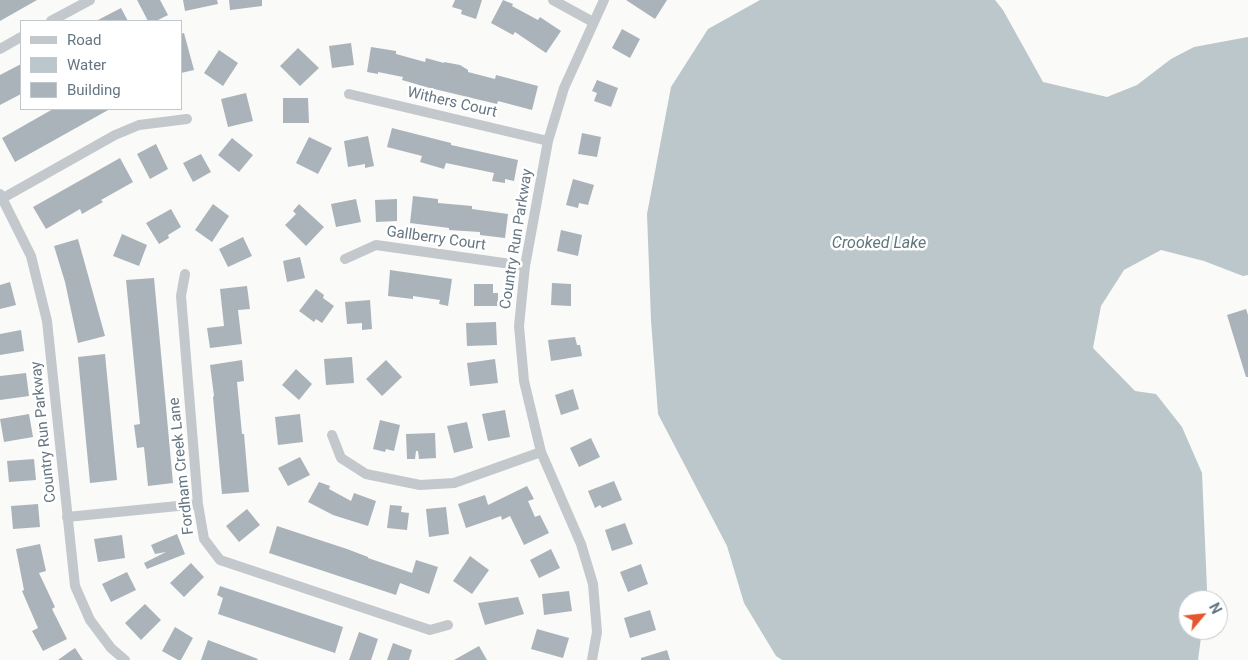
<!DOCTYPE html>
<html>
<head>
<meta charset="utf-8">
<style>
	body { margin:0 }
	#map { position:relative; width:1248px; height:660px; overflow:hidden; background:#fafaf8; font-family:Roboto,sans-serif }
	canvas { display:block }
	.legend { position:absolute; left:20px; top:20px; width:162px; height:90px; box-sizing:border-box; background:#fff; border:1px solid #c1c8cd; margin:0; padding:6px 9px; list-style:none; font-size:15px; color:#657683 }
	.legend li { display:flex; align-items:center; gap:10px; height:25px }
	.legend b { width:25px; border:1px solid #c1c8cd }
	.north { position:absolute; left:1178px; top:590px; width:50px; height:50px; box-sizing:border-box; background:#fff; border:1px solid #c1c8cd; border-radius:50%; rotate:62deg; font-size:14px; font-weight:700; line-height:20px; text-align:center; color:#657683 }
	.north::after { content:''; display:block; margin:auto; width:18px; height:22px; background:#e4572e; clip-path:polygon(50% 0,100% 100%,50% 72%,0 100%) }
</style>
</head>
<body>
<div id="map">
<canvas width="1248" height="660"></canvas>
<ul class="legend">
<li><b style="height:6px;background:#c3c8cc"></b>Road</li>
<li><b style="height:14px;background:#bbc7cb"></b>Water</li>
<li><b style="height:14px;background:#aab3b9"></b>Building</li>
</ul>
<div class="north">N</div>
</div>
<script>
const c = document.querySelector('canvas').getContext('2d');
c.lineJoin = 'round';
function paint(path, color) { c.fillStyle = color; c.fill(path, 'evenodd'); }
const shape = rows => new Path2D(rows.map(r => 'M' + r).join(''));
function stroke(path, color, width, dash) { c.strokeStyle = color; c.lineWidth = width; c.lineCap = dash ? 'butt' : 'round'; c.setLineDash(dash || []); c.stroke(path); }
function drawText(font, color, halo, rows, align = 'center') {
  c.font = font + ' Roboto,sans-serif'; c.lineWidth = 5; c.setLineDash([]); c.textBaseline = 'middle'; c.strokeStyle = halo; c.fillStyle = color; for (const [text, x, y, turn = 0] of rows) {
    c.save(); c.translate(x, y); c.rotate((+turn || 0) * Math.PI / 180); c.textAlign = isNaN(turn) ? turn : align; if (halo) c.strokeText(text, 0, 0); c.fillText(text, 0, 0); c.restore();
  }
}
paint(shape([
	[760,0,995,0,1003,10,1043,82,1107,97,1137,85,1171,59,1194,47,1248,37,1248,275,1243,276,1204,261,1161,250,1124,270,1101,306,1093,348,1135,391,1156,394,1182,427,1202,473,1207,589,1206,600,1188,600,1188,630,1202,630,1198,660,782,660,776,656,744,603,727,546,658,414,651,320,647,214,671,87,708,29]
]), '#bbc7cb');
paint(shape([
	[0,0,37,0,0,21],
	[137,0,160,0,168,15,156,21,148,21],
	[183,0,217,0,218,4,185,11],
	[229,0,262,0,262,6,230,10],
	[455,0,482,0,476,19,461,14,462,10,452,7],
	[503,0,513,4,512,6,538,20,540,17,561,31,546,53,515,32,513,35,491,23],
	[626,0,667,0,655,19],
	[121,8,128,21,96,21],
	[622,29,640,39,630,58,612,48],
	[184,33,194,70,181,73,181,34],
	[351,43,354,65,332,68,329,46],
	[371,47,396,51,396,54,425,62,426,58,444,63,444,62,460,65,468,70,468,72,495,79,496,75,538,86,532,110,498,101,497,104,426,87,402,80,403,77,378,72,378,74,367,72],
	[298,48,319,68,300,86,280,66],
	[219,50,238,63,223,86,204,73],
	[21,64,21,94,0,105,0,75],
	[597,80,618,88,611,107,594,101,597,93,592,91],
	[246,93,253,121,228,127,221,99],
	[283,98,308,98,309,123,283,123],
	[53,109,110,109,15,162,2,138],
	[392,128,451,143,451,145,518,160,514,181,505,179,505,183,492,181,494,173,446,163,444,169,420,162,422,156,387,147],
	[582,133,601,137,597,157,578,154],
	[368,136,374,166,365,168,365,164,348,167,344,141],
	[309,137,332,148,318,174,296,163],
	[232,138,253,155,239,172,218,155],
	[156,144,168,169,150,179,137,154],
	[201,154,211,172,193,182,183,163],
	[120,158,133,182,101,200,103,202,82,214,80,209,46,229,33,207],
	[573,179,594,185,588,205,579,203,578,208,566,205],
	[413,196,438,199,438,203,472,206,472,209,508,214,505,238,480,235,480,232,449,230,449,228,410,223],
	[356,199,361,222,336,227,331,204],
	[397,199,397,221,376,222,375,200],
	[213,204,229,216,212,242,195,230],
	[299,204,324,227,306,246,285,225,296,214,293,211],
	[171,209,181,227,168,235,169,238,159,244,146,223],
	[561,230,582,235,578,256,557,251],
	[122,234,147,245,139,266,113,256],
	[243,237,252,256,228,267,219,249],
	[78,239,105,336,78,343,65,282,54,246],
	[300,257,305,278,287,282,283,261],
	[390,270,452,279,448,306,439,304,440,300,413,296,413,299,388,296],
	[154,278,173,483,148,486,144,447,137,448,134,425,140,424,126,280],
	[10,282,16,305,0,309,0,285],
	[552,283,571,284,571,306,551,305],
	[474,284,493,284,493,293,498,293,498,306,474,306],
	[247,286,250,309,238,310,242,344,210,348,207,328,224,326,220,289],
	[316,289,324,295,323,298,334,306,322,323,316,319,314,322,299,311],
	[370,300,372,329,362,330,362,323,347,324,345,302],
	[1246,309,1248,315,1248,377,1246,377,1227,315],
	[496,322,497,345,467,346,466,323],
	[21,330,24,351,0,355,0,334],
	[575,337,577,345,580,345,582,356,551,361,548,340],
	[105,354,117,480,90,483,78,357],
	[352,357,354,383,326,385,324,359],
	[495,359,498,383,470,386,467,363],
	[242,360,244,381,237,382,242,434,244,434,249,492,222,494,213,397,214,396,210,365],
	[386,360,402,377,382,396,366,379],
	[296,369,312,384,299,400,282,385],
	[26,373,29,396,0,400,0,376],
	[573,389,579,409,561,415,555,395],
	[505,410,510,437,488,441,482,414],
	[29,414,33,437,4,442,0,419],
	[300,414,303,442,278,445,275,417],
	[380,420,400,425,394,451,386,449,385,452,373,449],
	[467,422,473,448,454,453,447,426],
	[435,433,436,458,419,459,418,451,416,451,415,459,407,459,406,434],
	[591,438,600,457,579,467,570,448],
	[300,457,310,475,288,486,278,468],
	[34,459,36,480,9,482,7,461],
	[614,481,622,500,602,508,600,505,595,508,588,491],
	[319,482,330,486,329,489,351,501,354,493,376,501,368,526,333,515,308,502],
	[527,486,534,499,528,501,535,517,540,515,549,533,524,545,510,516,502,520,501,516,466,528,458,504,485,495,488,505],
	[38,504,40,527,13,529,11,506],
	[390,505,402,506,401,512,409,513,407,530,387,528],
	[446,507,449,534,429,537,426,509],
	[247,509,260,525,239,542,226,526],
	[625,523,633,544,612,551,605,530],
	[277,526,347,549,368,557,368,558,412,573,416,560,438,567,429,594,400,583,396,595,269,553],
	[177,534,185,554,147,569,144,563,166,552,155,554,151,545],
	[122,535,125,558,98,562,94,539],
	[40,544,46,571,39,573,55,607,52,609,67,639,43,651,32,631,38,628,22,591,24,590,16,549],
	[551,549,560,568,539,578,530,560],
	[470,556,489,570,472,594,453,581],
	[191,563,204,577,184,597,170,583],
	[641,564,648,584,628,592,620,572],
	[127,572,136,590,111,602,102,584],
	[220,586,343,627,335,653,218,614,223,598,217,595],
	[569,591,572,611,544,615,542,594],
	[518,597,524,614,485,625,478,603],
	[145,604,161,620,141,640,125,623],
	[650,610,656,630,630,638,624,618],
	[175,627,193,638,181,660,178,660,162,651],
	[537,629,569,638,563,658,531,649],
	[359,632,378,639,371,660,349,660],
	[208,640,258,659,257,660,201,660],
	[393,643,412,650,409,660,387,660],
	[479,646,487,660,454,660],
	[75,648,83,660,58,660,69,652],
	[667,650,670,660,641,660,641,658]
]), '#aab3b9');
stroke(shape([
	[553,0,593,22],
	[51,21,90,0],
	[0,49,21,37],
	[349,94,548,141],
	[0,194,31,256,47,321,75,586,90,620,111,648,125,660],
	[3,198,115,135,139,125,187,119],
	[345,259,376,245,525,266],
	[185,274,181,296,198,504,204,539,220,560,430,630,448,625],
	[332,435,341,458,366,474,420,485,454,483,541,452],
	[67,517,198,504],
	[592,660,597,632,593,584,581,544,541,452,524,381,519,326,525,266,548,141,564,88,604,0]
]), '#c3c8cc', 10);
drawText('15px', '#657683', '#fff', [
	["Withers Court",452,103,13],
	["Gallberry Court",436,239,8],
	["Country Run Parkway",517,239,-81],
	["Country Run Parkway",44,432,-96],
	["Fordham Creek Lane",182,466,-96]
]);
drawText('italic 16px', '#60757c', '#fff', [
	["Crooked Lake",879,244]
]);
</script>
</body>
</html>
